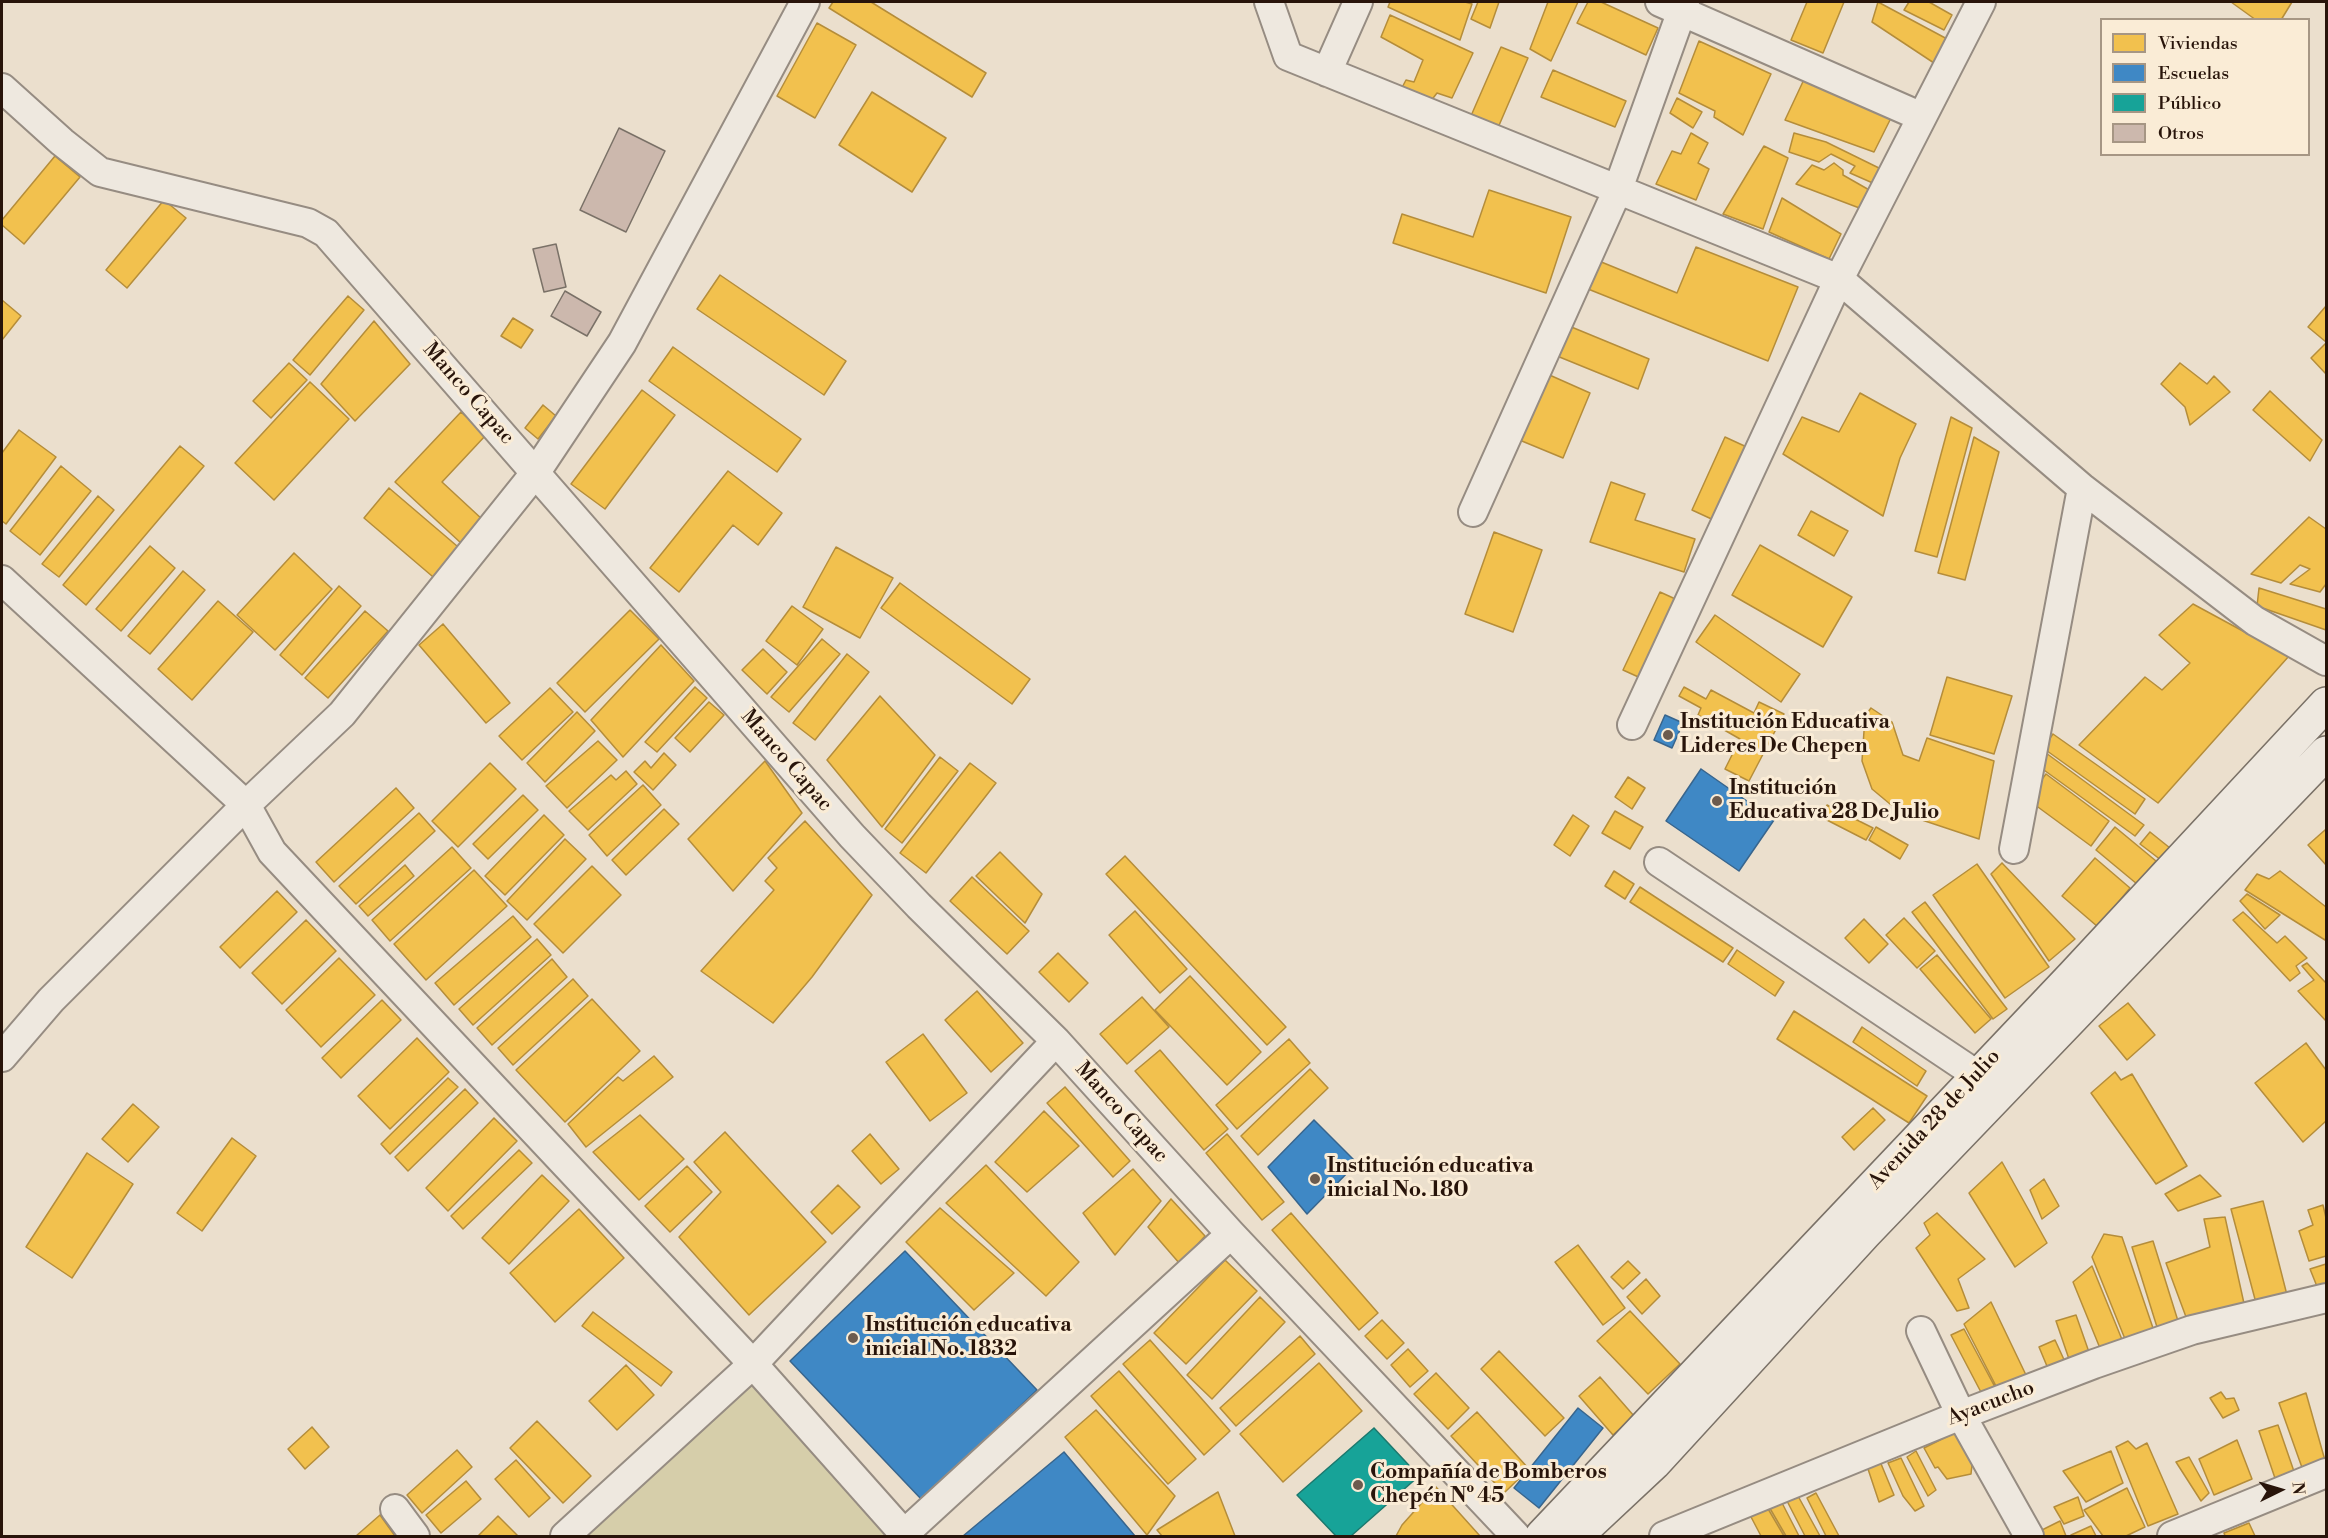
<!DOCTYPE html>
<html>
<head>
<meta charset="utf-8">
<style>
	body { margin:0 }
	#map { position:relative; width:2328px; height:1538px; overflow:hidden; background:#ebdfcd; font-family:"Libre Bodoni",serif }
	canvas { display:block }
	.frame { position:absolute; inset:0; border:3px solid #28140a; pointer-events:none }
	.legend { position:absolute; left:2100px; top:18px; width:210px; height:138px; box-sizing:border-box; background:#faecd6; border:2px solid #a69684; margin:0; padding:8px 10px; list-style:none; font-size:18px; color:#28140a }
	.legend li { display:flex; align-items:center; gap:12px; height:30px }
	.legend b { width:30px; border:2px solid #a69684 }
	.north { position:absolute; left:2250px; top:1460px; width:60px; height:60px; -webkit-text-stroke:4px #faecd6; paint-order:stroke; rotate:85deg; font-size:16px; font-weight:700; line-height:24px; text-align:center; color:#28140a }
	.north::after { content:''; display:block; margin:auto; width:21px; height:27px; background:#28140a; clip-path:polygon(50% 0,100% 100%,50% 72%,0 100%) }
</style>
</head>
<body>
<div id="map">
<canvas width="2328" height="1538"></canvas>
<div class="frame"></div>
<ul class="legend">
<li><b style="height:16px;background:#f2c14e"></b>Viviendas</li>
<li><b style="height:16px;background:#3f88c5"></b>Escuelas</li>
<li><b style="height:16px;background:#17a398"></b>Público</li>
<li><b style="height:16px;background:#ccb8ad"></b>Otros</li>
</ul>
<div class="north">N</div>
</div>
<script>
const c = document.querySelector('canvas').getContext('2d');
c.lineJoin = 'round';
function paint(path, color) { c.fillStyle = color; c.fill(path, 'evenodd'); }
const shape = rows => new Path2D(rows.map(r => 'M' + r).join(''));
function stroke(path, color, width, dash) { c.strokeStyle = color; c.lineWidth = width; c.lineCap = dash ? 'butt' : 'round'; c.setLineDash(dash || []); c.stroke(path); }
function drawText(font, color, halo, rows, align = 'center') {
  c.font = font + ' "Libre Bodoni",serif'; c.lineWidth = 6; c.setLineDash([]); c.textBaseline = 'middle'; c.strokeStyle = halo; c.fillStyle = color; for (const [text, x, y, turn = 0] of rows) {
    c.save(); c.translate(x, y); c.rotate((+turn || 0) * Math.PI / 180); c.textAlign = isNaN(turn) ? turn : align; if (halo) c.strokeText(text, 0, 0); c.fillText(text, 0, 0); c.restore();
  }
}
paint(shape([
	[753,1364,906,1536,565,1536]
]), '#d6ceaa');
const homes = shape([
	[833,2,871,2,986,73,972,97,829,8,833,2],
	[1390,2,1465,2,1472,4,1460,40,1388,7,1390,2],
	[1478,2,1499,2,1490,28,1471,19,1478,2],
	[1548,2,1578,2,1551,61,1530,49,1548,2],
	[1588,2,1601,2,1658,28,1646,55,1577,23,1588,2],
	[1807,2,1844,2,1823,53,1791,40,1807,2],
	[1878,2,1949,40,1934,63,1872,22,1878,2],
	[1909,2,1929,2,1952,15,1944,30,1904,10,1909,2],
	[2231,2,2292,2,2281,20,2256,20,2231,2],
	[1390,15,1473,53,1452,98,1437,93,1427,106,1398,95,1406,80,1414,82,1423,60,1381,37,1390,15],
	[817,23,856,45,815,118,777,96,817,23],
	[1699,41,1771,74,1743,135,1714,117,1715,111,1679,93,1699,41],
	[1501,47,1528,58,1494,137,1467,125,1501,47],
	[1553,70,1626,101,1615,127,1541,97,1553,70],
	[1807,73,1893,114,1874,152,1785,120,1807,73],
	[872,92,946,138,912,192,839,145,872,92],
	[1677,98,1702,112,1693,128,1670,113,1677,98],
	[1691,133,1708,143,1698,163,1709,169,1696,200,1656,184,1672,151,1681,154,1691,133],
	[1794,133,1826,142,1883,170,1875,184,1850,173,1855,166,1831,154,1819,162,1789,152,1794,133],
	[1764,146,1788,158,1763,229,1723,214,1764,146],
	[55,156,80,177,24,244,2,225,2,220,55,156],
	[1834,163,1843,170,1843,175,1871,191,1862,209,1796,184,1812,165,1824,170,1834,163],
	[1489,190,1571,217,1546,293,1393,243,1402,214,1473,237,1489,190],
	[1782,198,1841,234,1829,259,1769,232,1782,198],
	[164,200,186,218,127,288,106,270,164,200],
	[1696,247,1798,287,1768,361,1583,287,1594,259,1677,293,1696,247],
	[720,275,846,361,824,395,697,309,720,275],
	[348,296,364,310,310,375,293,360,348,296],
	[2,300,21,316,2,340,2,300],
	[2326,306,2326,342,2308,327,2326,306],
	[513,318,533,330,521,348,501,336,513,318],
	[374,321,410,364,355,421,321,384,374,321],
	[1569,326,1649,359,1638,389,1557,356,1569,326],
	[2326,343,2326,374,2311,358,2326,343],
	[673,347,801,439,777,472,649,381,673,347],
	[289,363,307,380,271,418,253,401,289,363],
	[2180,363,2207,384,2214,376,2230,392,2190,425,2185,407,2161,384,2180,363],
	[1545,373,1590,393,1563,458,1517,439,1545,373],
	[310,382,349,419,274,500,235,463,310,382],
	[642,390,675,415,605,509,571,484,642,390],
	[2270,391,2322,440,2310,461,2253,410,2270,391],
	[1860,393,1916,424,1900,458,1883,516,1783,454,1802,417,1839,432,1860,393],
	[543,405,556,416,538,439,525,428,543,405],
	[461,412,486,435,442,482,483,520,462,544,395,482,461,412],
	[1951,417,1972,428,1937,557,1915,551,1951,417],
	[19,430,56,457,6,524,2,521,2,453,19,430],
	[1725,437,1751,449,1718,522,1692,510,1725,437],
	[1974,437,1999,452,1965,580,1938,573,1974,437],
	[180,446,204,466,86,605,63,585,180,446],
	[61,466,91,491,40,555,10,531,61,466],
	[728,471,782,513,758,545,733,525,679,592,650,568,728,471],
	[1611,482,1645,494,1635,520,1695,539,1684,572,1590,542,1611,482],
	[389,488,464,552,439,582,364,518,389,488],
	[98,496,114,510,59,577,42,564,98,496],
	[1811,511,1848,531,1834,556,1798,535,1811,511],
	[2309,517,2326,529,2326,584,2320,592,2290,584,2310,569,2300,565,2281,583,2251,574,2309,517],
	[1494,532,1542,550,1513,632,1465,614,1494,532],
	[1760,545,1852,597,1823,647,1732,595,1760,545],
	[150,546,175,568,121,631,96,609,150,546],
	[836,547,893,578,860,638,803,607,836,547],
	[294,553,332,589,275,650,237,615,294,553],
	[183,571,205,590,150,654,128,636,183,571],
	[900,583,1030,679,1012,704,881,608,900,583],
	[339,586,361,606,302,675,280,655,339,586],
	[2259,588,2326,609,2326,630,2257,606,2259,588],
	[1660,592,1682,602,1645,680,1623,670,1660,592],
	[218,601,253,632,192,700,158,669,218,601],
	[2193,604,2289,656,2158,803,2079,745,2145,677,2162,690,2190,663,2159,635,2193,604],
	[792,606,823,629,797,665,766,641,792,606],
	[630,610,659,639,585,712,557,683,630,610],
	[365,611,388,631,328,698,305,678,365,611],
	[1715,615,1800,674,1781,702,1696,642,1715,615],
	[443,624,510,703,486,723,419,645,443,624],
	[822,639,840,654,789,712,771,697,822,639],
	[661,645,694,681,623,757,591,720,661,645],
	[763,649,787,672,767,694,742,670,763,649],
	[847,654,869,672,815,740,793,723,847,654],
	[1947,677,2012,696,1994,754,1930,735,1947,677],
	[695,687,707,698,657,752,645,742,695,687],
	[1684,687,1706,699,1711,690,1754,713,1759,702,1784,714,1749,781,1725,769,1740,739,1698,715,1701,708,1679,696,1684,687],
	[550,688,573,712,522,760,499,736,550,688],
	[880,696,935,755,882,827,827,760,880,696],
	[709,702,724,715,690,752,675,738,709,702],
	[1871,708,1892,722,1903,755,1919,761,1927,738,1994,761,1979,839,1901,813,1903,809,1890,804,1872,789,1862,761,1865,716,1871,708],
	[577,712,595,731,545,782,527,763,577,712],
	[2053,734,2145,799,2135,814,2043,748,2053,734],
	[598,741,617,760,567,808,546,786,598,741],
	[664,753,676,765,653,790,634,772,645,761,651,768,664,753],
	[2046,753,2144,825,2135,836,2037,765,2046,753],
	[940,757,958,771,902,843,885,829,940,757],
	[765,761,802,813,733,891,688,839,765,761],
	[490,763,516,789,458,847,432,821,490,763],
	[970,763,996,783,926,873,900,853,970,763],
	[626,771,637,784,588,830,569,811,611,775,616,780,626,771],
	[2046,774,2109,821,2091,846,2027,799,2046,774],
	[1628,777,1645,788,1632,809,1615,797,1628,777],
	[643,785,661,805,607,856,589,835,643,785],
	[396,788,414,808,334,882,316,862,396,788],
	[523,795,538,810,488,859,473,844,523,795],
	[1827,805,1873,828,1866,840,1821,817,1827,805],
	[664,809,679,824,626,875,612,860,664,809],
	[1615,811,1643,827,1630,849,1602,833,1615,811],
	[419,813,435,831,356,904,339,886,419,813],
	[544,815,564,835,505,895,485,876,544,815],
	[1573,815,1589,826,1570,856,1554,845,1573,815],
	[805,821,872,895,812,977,773,1023,701,971,774,890,765,881,777,868,768,858,805,821],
	[1876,827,1908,845,1900,859,1869,840,1876,827],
	[2115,827,2156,861,2137,884,2096,850,2115,827],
	[2325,830,2326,832,2326,865,2308,845,2325,830],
	[2150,832,2170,848,2161,860,2140,844,2150,832],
	[565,839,586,859,527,920,507,901,565,839],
	[452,847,471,868,390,941,372,920,452,847],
	[1000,852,1042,894,1025,923,976,876,1000,852],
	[1125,856,1286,1027,1267,1045,1106,874,1125,856],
	[2095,858,2130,888,2098,927,2062,896,2095,858],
	[2002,863,2075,939,2049,961,1991,874,2002,863],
	[1977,864,2049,967,2005,998,1933,895,1977,864],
	[405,865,414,876,368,916,359,906,405,865],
	[592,866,621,895,563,953,534,924,592,866],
	[474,870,507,906,426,980,394,944,474,870],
	[1614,871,1634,884,1625,899,1605,886,1614,871],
	[2280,871,2326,907,2326,938,2325,940,2245,890,2257,874,2269,879,2280,871],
	[972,877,1029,931,1007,954,950,901,972,877],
	[1640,887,1733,948,1723,962,1630,902,1640,887],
	[277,891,297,912,240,968,220,947,277,891],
	[2247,894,2280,915,2265,929,2240,901,2247,894],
	[1925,902,2007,1009,1993,1019,1912,912,1925,902],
	[1135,911,1187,969,1160,993,1109,935,1135,911],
	[2243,912,2277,943,2285,936,2307,958,2296,966,2300,973,2290,981,2233,920,2243,912],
	[513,916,531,937,454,1005,435,983,513,916],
	[1904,918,1935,951,1917,968,1886,935,1904,918],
	[1864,919,1888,944,1869,963,1845,938,1864,919],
	[306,920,336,951,282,1004,252,973,306,920],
	[537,939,551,955,473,1025,459,1009,537,939],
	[1737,950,1784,982,1775,996,1728,964,1737,950],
	[1058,953,1088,983,1069,1002,1039,972,1058,953],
	[1937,955,1991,1019,1975,1033,1920,969,1937,955],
	[339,958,375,995,321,1047,286,1010,339,958],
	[552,959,567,977,492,1045,477,1028,552,959],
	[2307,963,2326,983,2326,1021,2298,991,2314,980,2302,966,2307,963],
	[1190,976,1261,1052,1227,1085,1155,1010,1190,976],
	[573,979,588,996,513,1065,498,1048,573,979],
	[977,991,1023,1043,991,1072,945,1020,977,991],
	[1142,997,1169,1027,1127,1064,1100,1034,1142,997],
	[592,999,640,1051,565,1122,516,1070,592,999],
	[382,1000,401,1020,341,1078,322,1058,382,1000],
	[2128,1003,2155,1035,2127,1060,2099,1026,2128,1003],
	[1794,1011,1927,1096,1909,1123,1777,1039,1794,1011],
	[1862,1027,1926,1071,1917,1086,1853,1042,1862,1027],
	[923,1034,967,1093,930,1121,886,1062,923,1034],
	[417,1038,449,1072,390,1129,358,1096,417,1038],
	[1289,1039,1310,1063,1237,1129,1216,1105,1289,1039],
	[2306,1043,2326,1070,2326,1121,2303,1142,2255,1083,2306,1043],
	[1160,1050,1228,1129,1204,1150,1135,1071,1160,1050],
	[654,1056,673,1077,586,1147,568,1124,618,1077,623,1081,654,1056],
	[1310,1069,1328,1088,1258,1155,1241,1136,1310,1069],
	[2115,1072,2121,1080,2132,1074,2187,1166,2156,1184,2091,1093,2115,1072],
	[448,1078,458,1087,390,1154,381,1144,448,1078],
	[1065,1087,1130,1161,1113,1177,1047,1103,1065,1087],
	[465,1089,478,1103,408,1171,395,1157,465,1089],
	[133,1104,159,1127,128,1162,102,1139,133,1104],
	[1873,1108,1885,1120,1854,1150,1842,1137,1873,1108],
	[1044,1111,1079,1146,1027,1192,995,1162,1044,1111],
	[640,1115,684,1159,639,1200,593,1152,640,1115],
	[494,1118,517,1141,448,1211,426,1188,494,1118],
	[725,1132,826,1242,749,1315,679,1237,721,1192,694,1162,725,1132],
	[870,1134,899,1169,881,1184,852,1151,870,1134],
	[1227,1134,1284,1202,1262,1220,1206,1153,1227,1134],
	[232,1138,256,1156,202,1231,177,1213,232,1138],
	[519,1150,532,1163,463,1229,451,1216,519,1150],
	[87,1153,133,1184,72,1278,26,1247,87,1153],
	[2002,1162,2047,1243,2015,1267,1969,1193,2002,1162],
	[986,1165,1079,1262,1046,1296,946,1203,986,1165],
	[687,1166,712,1192,670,1232,645,1206,687,1166],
	[1133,1169,1161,1201,1115,1255,1083,1213,1133,1169],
	[542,1175,569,1201,509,1264,482,1238,542,1175],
	[2200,1175,2221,1196,2178,1211,2165,1194,2200,1175],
	[2044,1179,2059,1206,2042,1219,2030,1190,2044,1179],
	[838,1185,860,1207,832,1234,811,1212,838,1185],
	[1171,1199,1205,1236,1180,1264,1148,1227,1171,1199],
	[2263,1201,2287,1295,2256,1303,2231,1209,2263,1201],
	[2323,1205,2326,1218,2326,1256,2309,1261,2299,1231,2313,1225,2308,1210,2323,1205],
	[940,1208,1014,1273,974,1310,906,1242,940,1208],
	[579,1209,624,1258,555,1322,510,1273,579,1209],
	[1291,1213,1378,1313,1359,1330,1272,1230,1291,1213],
	[1937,1213,1985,1259,1958,1279,1969,1308,1957,1311,1916,1248,1930,1235,1924,1223,1937,1213],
	[2225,1217,2245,1308,2189,1325,2166,1263,2210,1247,2204,1219,2225,1217],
	[2104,1234,2122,1237,2154,1331,2125,1339,2092,1257,2104,1234],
	[2153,1241,2178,1321,2157,1327,2132,1247,2153,1241],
	[1578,1245,1625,1308,1603,1325,1555,1262,1578,1245],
	[1225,1260,1257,1291,1186,1364,1154,1333,1225,1260],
	[1628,1261,1640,1273,1623,1289,1611,1277,1628,1261],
	[2326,1264,2326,1287,2318,1289,2310,1269,2326,1264],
	[2092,1266,2123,1342,2104,1358,2073,1282,2092,1266],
	[1646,1279,1660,1296,1642,1314,1627,1297,1646,1279],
	[1260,1297,1285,1322,1212,1399,1187,1375,1260,1297],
	[1991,1302,2026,1375,1997,1388,1964,1324,1991,1302],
	[1630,1311,1680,1364,1648,1394,1597,1341,1630,1311],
	[593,1312,672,1372,661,1386,582,1326,593,1312],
	[2076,1315,2090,1355,2070,1362,2056,1321,2076,1315],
	[1382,1320,1404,1343,1387,1359,1365,1336,1382,1320],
	[1964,1329,1996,1389,1983,1396,1951,1335,1964,1329],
	[1300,1336,1315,1354,1236,1426,1220,1408,1300,1336],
	[1150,1340,1230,1431,1204,1455,1123,1364,1150,1340],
	[2055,1340,2066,1364,2049,1371,2039,1347,2055,1340],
	[1408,1349,1428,1371,1410,1387,1391,1365,1408,1349],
	[1499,1351,1564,1418,1545,1436,1481,1369,1499,1351],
	[1319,1363,1362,1411,1283,1482,1240,1434,1319,1363],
	[626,1365,654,1395,617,1430,589,1401,626,1365],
	[1119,1371,1196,1459,1168,1484,1091,1396,1119,1371],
	[1436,1373,1469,1408,1448,1429,1414,1394,1436,1373],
	[1600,1377,1634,1416,1613,1435,1579,1396,1600,1377],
	[2221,1392,2226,1399,2234,1398,2239,1410,2223,1418,2210,1398,2221,1392],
	[2306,1393,2326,1464,2305,1476,2279,1403,2306,1393],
	[1096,1410,1175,1496,1147,1535,1065,1437,1096,1410],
	[1477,1412,1529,1469,1504,1493,1451,1436,1477,1412],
	[537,1421,591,1476,563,1503,510,1448,537,1421],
	[2278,1425,2298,1483,2279,1490,2259,1431,2278,1425],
	[312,1427,329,1447,305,1469,288,1449,312,1427],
	[1958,1431,1981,1463,1972,1465,1971,1474,1947,1479,1938,1467,1935,1468,1924,1448,1958,1431],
	[2237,1440,2252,1479,2214,1495,2199,1459,2237,1440],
	[2128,1441,2136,1449,2147,1443,2178,1514,2148,1526,2116,1447,2128,1441],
	[457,1450,472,1467,422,1513,407,1495,457,1450],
	[1916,1451,1936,1490,1928,1496,1907,1457,1916,1451],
	[2111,1451,2123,1483,2086,1502,2063,1471,2111,1451],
	[2189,1457,2209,1493,2201,1501,2176,1462,2189,1457],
	[1901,1458,1924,1506,1915,1511,1903,1496,1888,1463,1901,1458],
	[1879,1459,1894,1495,1879,1502,1866,1463,1879,1459],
	[516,1460,550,1498,529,1517,495,1479,516,1460],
	[466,1481,481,1499,441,1533,426,1515,466,1481],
	[1436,1487,1480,1536,1396,1536,1402,1525,1436,1487],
	[2127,1488,2145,1527,2126,1536,2103,1536,2084,1510,2127,1488],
	[1218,1492,1235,1536,1162,1536,1157,1530,1218,1492],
	[1816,1493,1839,1536,1826,1536,1807,1498,1816,1493],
	[1798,1496,1820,1536,1805,1536,1787,1501,1798,1496],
	[2078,1497,2084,1516,2064,1524,2054,1507,2078,1497],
	[1781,1501,1799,1536,1786,1536,1768,1505,1781,1501],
	[1767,1507,1784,1536,1761,1536,1750,1515,1767,1507],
	[380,1515,395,1536,356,1536,380,1515],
	[498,1516,518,1536,478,1536,498,1516],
	[2060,1521,2066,1536,2044,1536,2040,1531,2060,1521],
	[2249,1523,2255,1536,2225,1536,2224,1533,2249,1523],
	[2091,1526,2096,1536,2071,1536,2071,1535,2091,1526]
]);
paint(homes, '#f2c14e');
stroke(homes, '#b58d3a', 1.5);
const schools = shape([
	[1665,715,1683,723,1672,748,1654,740,1665,715],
	[1701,769,1774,820,1739,871,1666,821,1701,769],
	[1314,1120,1357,1163,1307,1214,1268,1167,1314,1120],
	[905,1251,1037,1390,922,1500,790,1361,905,1251],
	[1578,1408,1603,1428,1539,1508,1514,1488,1578,1408],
	[1064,1452,1135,1536,963,1536,1064,1452]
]);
paint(schools, '#3f88c5');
stroke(schools, '#38658d', 1.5);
const public = shape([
	[1374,1428,1419,1476,1351,1536,1336,1536,1297,1495,1374,1428]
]);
paint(public, '#17a398');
stroke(public, '#1c786d', 1.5);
const building = shape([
	[619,128,665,151,626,232,580,210,619,128],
	[556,244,566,287,544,292,533,249,556,244],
	[565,291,601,312,587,336,551,316,565,291]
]);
paint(building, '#ccb8ad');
stroke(building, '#7a7167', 1.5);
const street = shape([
	[1269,2,1288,56,1839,279,2082,488,2255,621,2326,661],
	[1660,2,1922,117],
	[1327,72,1358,2],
	[2,88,62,142,100,172,308,223,326,233,852,836,919,906,1056,1041,1231,1234,1516,1536],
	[1473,512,1618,189,1685,2],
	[2,580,246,805,272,852,753,1364,906,1536],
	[1632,725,1839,279,1981,2],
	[2014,849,2082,488],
	[1659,862,1977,1075],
	[2,1057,51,1000,246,805,342,714,536,472,622,343,805,2],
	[1921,1331,1961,1415,2029,1536],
	[395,1509,415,1536],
	[904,1534,1231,1234],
	[565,1536,753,1364,1056,1041],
	[1664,1536,1961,1415,2094,1364,2192,1330,2326,1298],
	[2172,1536,2326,1473]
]);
const secondary = shape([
	[1542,1536,2073,976,2326,704],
	[1576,1536,1654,1463,1864,1234,2326,753]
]);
stroke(street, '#968c82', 32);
stroke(secondary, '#7a7167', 36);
stroke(street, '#eee8df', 28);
stroke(secondary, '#eee8df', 33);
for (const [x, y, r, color] of [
	[1668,735,6,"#6c5b4e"],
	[1717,801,6,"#6c5b4e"],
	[1315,1179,6,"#6c5b4e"],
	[853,1338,6,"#6c5b4e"],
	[1358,1485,6,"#6c5b4e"]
]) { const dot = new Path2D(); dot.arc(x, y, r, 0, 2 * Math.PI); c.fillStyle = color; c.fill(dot); stroke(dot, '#faecd6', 2); }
drawText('21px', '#28140a', '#faecd6', [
	["Manco Capac",468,394,49],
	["Manco Capac",786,761,49],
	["Manco Capac",1121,1113,48],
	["Avenida 28 de Julio",1935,1120,-47],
	["Ayacucho",1991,1404,-21]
]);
drawText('bold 21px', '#28140a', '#faecd6', [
	["Institución Educativa",1680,723],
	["Lideres De Chepen",1680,747],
	["Institución",1729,789],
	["Educativa 28 De Julio",1729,813],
	["Institución educativa",1327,1167],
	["inicial No. 180",1327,1191],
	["Institución educativa",865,1326],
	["inicial No. 1832",865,1350],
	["Compañía de Bomberos",1370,1473],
	["Chepén Nº 45",1370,1497]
], 'left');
</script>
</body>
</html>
